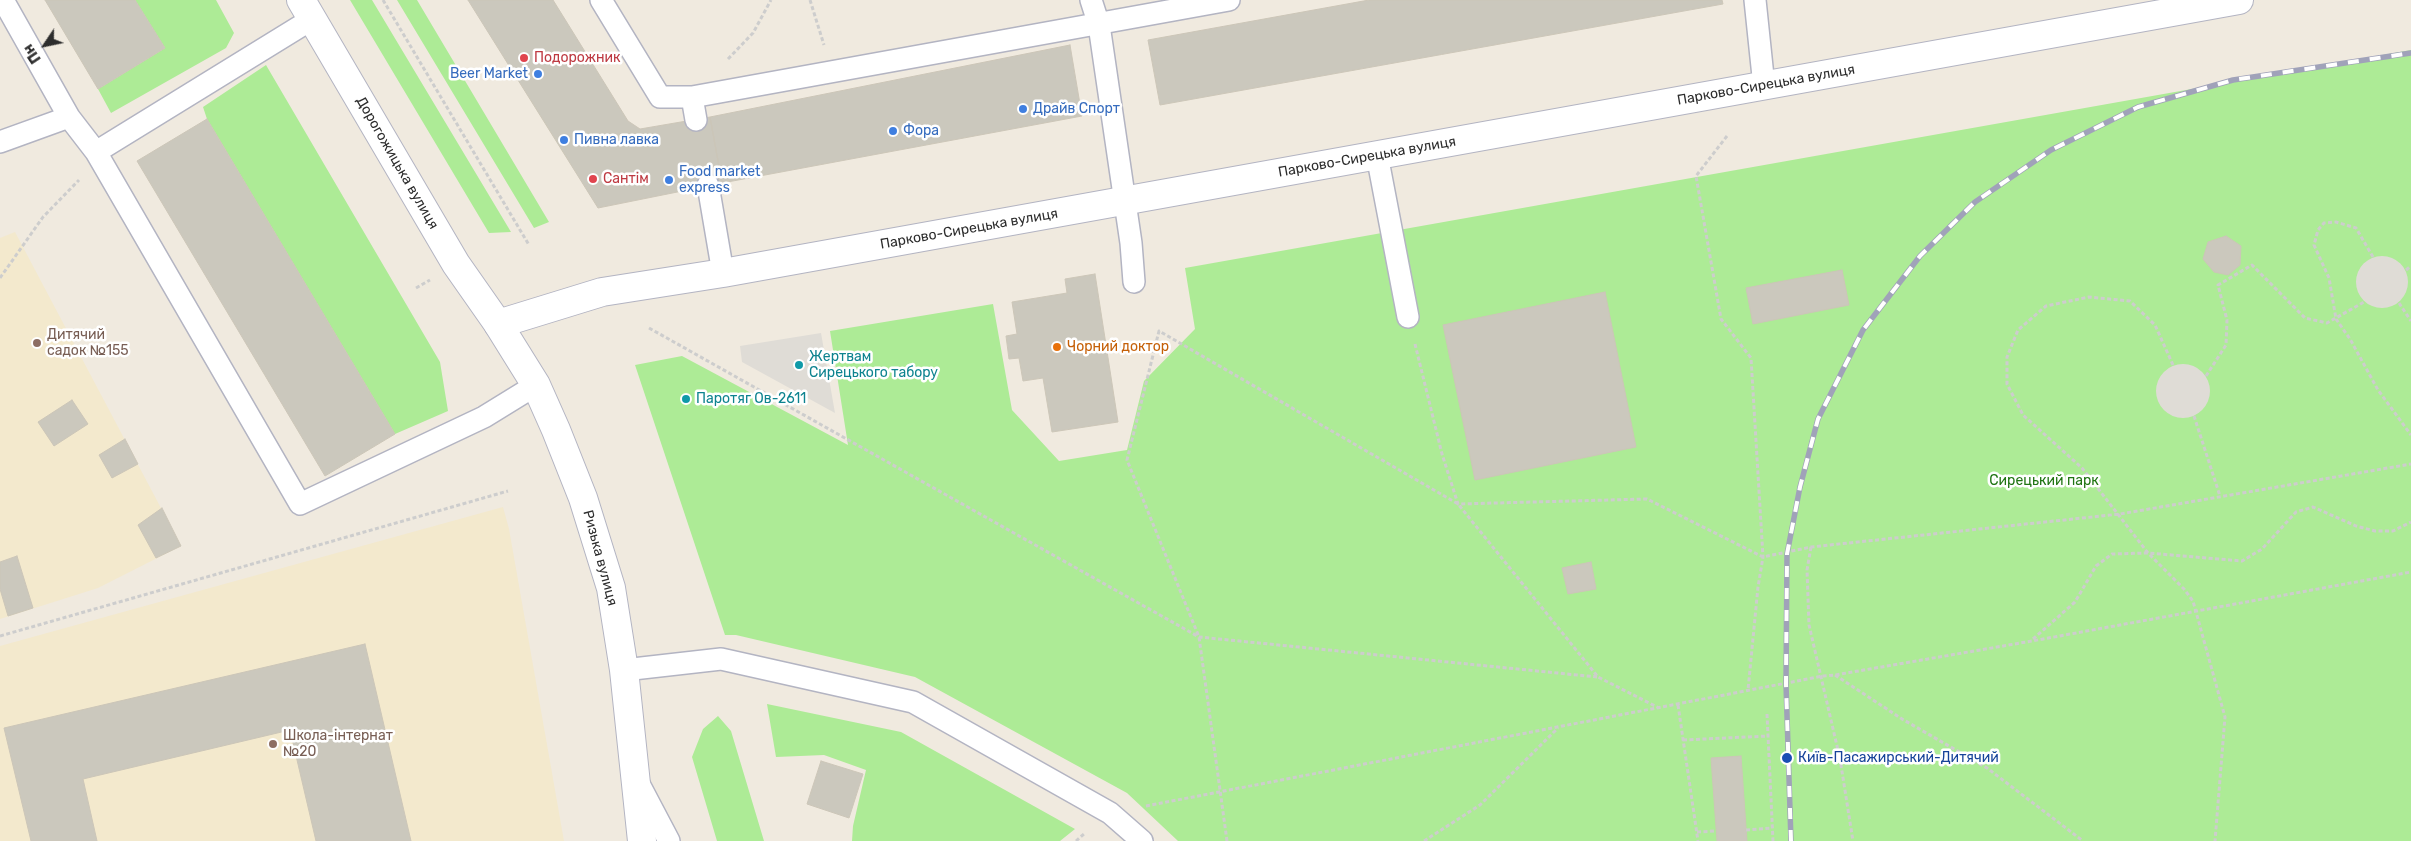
<!DOCTYPE html>
<html>
<head>
<meta charset="utf-8">
<style>
	body { margin:0 }
	#map { position:relative; width:2411px; height:841px; overflow:hidden; background:#f0eadf; font-family:Rubik,sans-serif }
	canvas { display:block }
	.north { position:absolute; left:20px; top:20px; width:50px; height:50px; -webkit-text-stroke:4px #fff; paint-order:stroke; rotate:236deg; font-size:14px; font-weight:700; line-height:20px; text-align:center; color:#2d2d2d }
	.north::after { content:''; display:block; margin:auto; width:18px; height:22px; background:#2d2d2d; clip-path:polygon(50% 0,100% 100%,50% 72%,0 100%) }
</style>
</head>
<body>
<div id="map">
<canvas width="2411" height="841"></canvas>
<div class="north">Пн</div>
</div>
<script>
const c = document.querySelector('canvas').getContext('2d');
c.lineJoin = 'round';
function paint(path, color) { c.fillStyle = color; c.fill(path, 'evenodd'); }
const shape = rows => new Path2D(rows.map(r => 'M' + r).join(''));
function stroke(path, color, width, dash) { c.strokeStyle = color; c.lineWidth = width; c.lineCap = dash ? 'butt' : 'round'; c.setLineDash(dash || []); c.stroke(path); }
function drawText(font, color, halo, rows, align = 'center') {
  c.font = font + ' Rubik,sans-serif'; c.lineWidth = 5; c.setLineDash([]); c.textBaseline = 'middle'; c.strokeStyle = halo; c.fillStyle = color; for (const [text, x, y, turn = 0] of rows) {
    c.save(); c.translate(x, y); c.rotate((+turn || 0) * Math.PI / 180); c.textAlign = isNaN(turn) ? turn : align; if (halo) c.strokeText(text, 0, 0); c.fillText(text, 0, 0); c.restore();
  }
}
paint(shape([
	[15,232,181,546,98,588,0,619,0,238],
	[503,507,509,529,564,841,0,841,0,646]
]), '#f3e9cd');
paint(shape([
	[135,0,216,0,234,33,226,48,111,113,98,89,165,48],
	[350,0,372,0,511,232,489,233],
	[397,0,417,0,549,222,534,228],
	[2411,50,2411,841,1178,841,1127,793,915,677,736,635,725,635,635,365,682,356,848,445,830,331,993,304,1012,410,1059,461,1127,450,1144,381,1195,329,1185,268],
	[266,65,440,362,448,411,395,434,207,119,203,107],
	[767,704,901,732,1075,829,1060,841,852,841,853,826,866,770,824,755,776,757],
	[718,716,731,731,764,841,717,841,692,757,703,729]
]), '#adeb96');
paint(shape([
	'2356 282a26 26 0 1 1 52 0a26 26 0 1 1-52 0Z',
	[821,333,835,413,742,362,740,346],
	'2156 391a27 27 0 1 1 54 0a27 27 0 1 1-54 0Z'
]), '#dfdcd6');
const building = shape([
	[45,0,135,0,165,48,98,89,45,0],
	[468,0,553,0,628,121,640,129,710,117,722,183,598,208,468,0],
	[1369,0,1722,0,1723,4,1160,105,1148,40,1369,0],
	[1070,45,1082,116,722,183,710,117,1070,45],
	[207,119,395,434,325,476,137,161,207,119],
	[2226,236,2241,246,2240,265,2228,275,2214,272,2203,259,2208,242,2226,236],
	[1842,270,1849,305,1753,324,1746,288,1842,270],
	[1095,274,1118,422,1052,432,1043,378,1023,381,1019,358,1009,359,1006,336,1017,334,1012,302,1067,293,1065,279,1095,274],
	[1605,292,1636,447,1475,480,1443,325,1605,292],
	[72,400,88,424,54,446,38,422,72,400],
	[125,439,138,464,112,478,99,455,125,439],
	[162,508,181,546,156,558,138,525,162,508],
	[17,556,33,608,8,616,0,589,0,562,17,556],
	[1591,562,1596,589,1568,594,1562,568,1591,562],
	[365,644,411,841,316,841,290,730,83,779,97,841,31,841,4,728,365,644],
	[1741,756,1747,841,1717,841,1711,758,1741,756],
	[821,761,863,774,849,818,807,804,821,761]
]);
paint(building, '#cbc8bd');
stroke(building, '#ccc6b8', 1);
const service = shape([
	[3,0,69,117,96,152,300,504,484,417,536,385],
	[601,0,660,97,692,97,1229,0],
	[1091,0,1099,25,1131,243,1134,282],
	[1755,0,1764,86],
	[692,97,696,120],
	[0,142,69,117],
	[96,152,312,19],
	[1377,155,1408,317],
	[708,185,723,273],
	[624,670,721,659,913,702,1110,813,1142,841],
	[639,784,669,841]
]);
const minor = shape([
	[498,324,602,292,723,273,2239,0]
]);
const tertiary = shape([
	[301,0,456,264,498,324,536,385,556,430,583,498,611,588,624,670,642,841]
]);
stroke(service, '#b3b4c2', 24);
stroke(minor, '#b3b4c2', 30);
stroke(tertiary, '#b3b4c2', 30);
stroke(shape([
	[383,0,529,245],
	[810,0,824,45],
	[728,59,753,33,771,0],
	[1727,136,1696,176,1721,319,1751,358,1763,557,1758,587,1748,690],
	[2373,257,2356,228,2336,222,2324,223,2318,230,2314,245,2329,278,2336,319,2350,339,2378,390,2411,435],
	[2406,270,2411,266],
	[0,278,43,217,79,180],
	[416,288,430,280],
	[2399,303,2411,321],
	[649,328,1199,637,1597,677],
	[1415,344,1442,454,1458,504,1647,499,1763,557,1811,547,2120,514,2411,464],
	[2173,365,2155,325,2130,301,2089,297,2046,306,2018,330,2007,357,2007,384,2023,415,2082,468,2148,553,2184,589,2193,601,2225,717,2215,841],
	[2206,376,2226,345,2227,320,2218,285,2252,265,2305,318,2327,323,2364,302],
	[2194,416,2220,496],
	[1811,547,1807,570,1809,625,1840,759,1853,841],
	[0,636,508,491],
	[2033,639,2075,602,2096,566,2112,554,2148,553,2242,561,2262,549,2296,512,2313,507,2356,526,2375,531,2393,531,2411,522],
	[1835,675,1902,719,1987,768,2083,841],
	[1678,705,1698,841],
	[1767,714,1773,841],
	[1683,740,1768,736],
	[1146,806,1823,676,1835,675,2032,641,2411,572],
	[1746,830,1772,828],
	[1697,832,1716,831],
	[1076,841,1085,833],
	[1227,841,1199,637,1127,460,1159,331,1458,504,1598,677,1659,708],
	[1424,841,1480,805,1558,728]
]), '#cdcdcd', 3, [4, 2.5]);
stroke(service, '#fff', 21);
stroke(minor, '#fff', 28);
stroke(tertiary, '#fff', 28);
const rail = shape([
	[1791,841,1786,684,1787,554,1800,487,1818,419,1863,330,1920,256,1975,202,2051,150,2138,107,2233,80,2411,53]
]);
stroke(rail, '#a0a2b9', 5.5);
stroke(rail, '#fff', 4, [11]);
for (const [x, y, r, color] of [
	[524,58,5,"#e0444e"],
	[538,74,5,"#3f7fe0"],
	[1023,109,5,"#3f7fe0"],
	[893,131,5,"#3f7fe0"],
	[564,140,5,"#3f7fe0"],
	[593,179,5,"#e0444e"],
	[669,180,5,"#3f7fe0"],
	[37,343,5,"#8d6e63"],
	[1057,347,5,"#e8710a"],
	[799,365,5,"#0f9aa8"],
	[686,399,5,"#0f9aa8"],
	[273,744,5,"#8d6e63"],
	[1787,758,6,"#1a4fb4"]
]) { const dot = new Path2D(); dot.arc(x, y, r, 0, 2 * Math.PI); c.fillStyle = color; c.fill(dot); stroke(dot, '#fff', 2); }
drawText('14px', '#be3a42', '#fff', [
	["Подорожник",534,58],
	["Сантім",603,179]
], 'left');
drawText('14px', '#366cbe', '#fff', [
	["Beer Market",528,74,"right"],
	["Драйв Спорт",1033,109],
	["Фора",903,131],
	["Пивна лавка",574,140],
	["Food market",679,172],
	["express",679,188]
], 'left');
drawText('14px', '#2d2d2d', '#fff', [
	["Парково-Сирецька вулиця",1766,85,-10],
	["Парково-Сирецька вулиця",1367,157,-10],
	["Дорогожицька вулиця",397,163,60],
	["Парково-Сирецька вулиця",969,229,-10],
	["Ризька вулиця",600,558,75]
]);
drawText('14px', '#785e54', '#fff', [
	["Дитячий",47,335],
	["садок №155",47,351],
	["Школа-інтернат",283,736],
	["№20",283,752]
], 'left');
drawText('14px', '#c56008', '#fff', [
	["Чорний доктор",1067,347]
], 'left');
drawText('14px', '#0d838f', '#fff', [
	["Жертвам",809,357],
	["Сирецького табору",809,373],
	["Паротяг Ов-2611",696,399]
], 'left');
drawText('14px', '#207513', '#fff', [
	["Сирецький парк",2044,481]
]);
drawText('14px', '#164399', '#fff', [
	["Київ-Пасажирський-Дитячий",1798,758]
], 'left');
</script>
</body>
</html>
